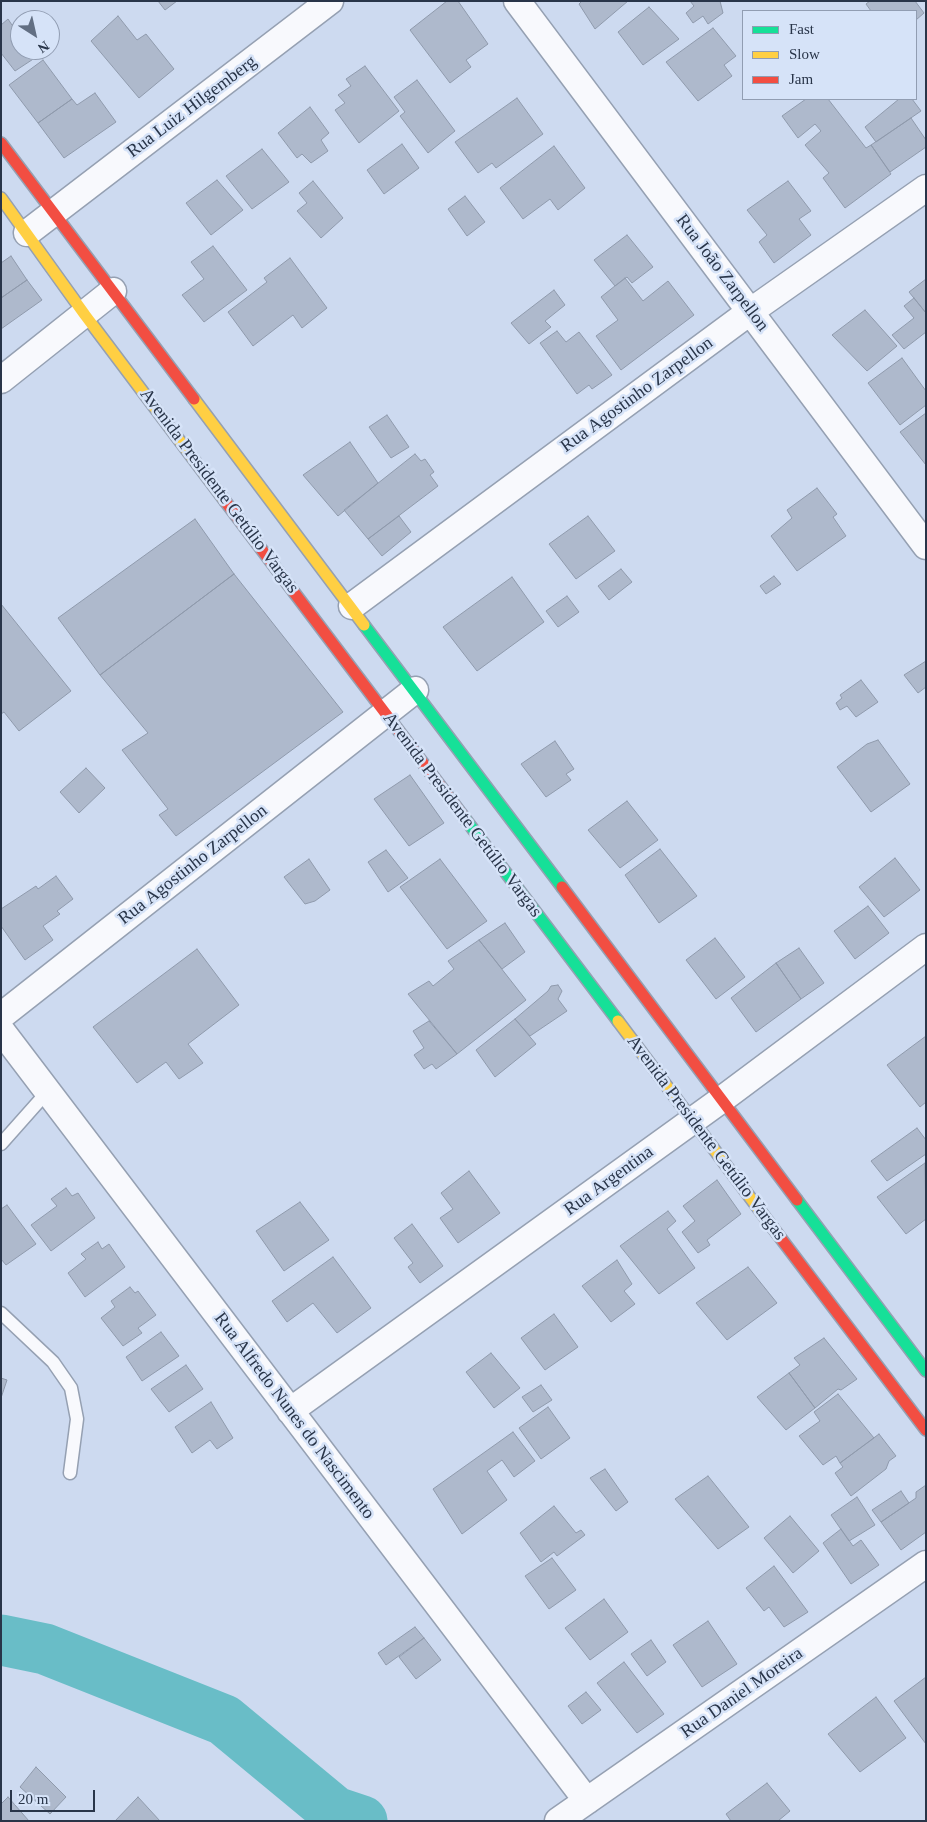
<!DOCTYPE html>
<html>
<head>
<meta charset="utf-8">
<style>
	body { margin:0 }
	#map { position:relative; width:927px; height:1822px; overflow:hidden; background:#cddaf0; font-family:Georgia,serif }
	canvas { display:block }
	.frame { position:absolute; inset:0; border:2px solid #293549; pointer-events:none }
	.legend { position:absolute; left:742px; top:10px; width:175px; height:90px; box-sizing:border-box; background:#d6e3f8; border:1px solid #919db2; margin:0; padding:6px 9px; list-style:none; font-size:15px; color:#293549 }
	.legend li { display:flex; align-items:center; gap:10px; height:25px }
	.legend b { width:25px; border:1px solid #919db2 }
	.north { position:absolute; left:10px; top:10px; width:50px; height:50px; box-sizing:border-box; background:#d6e3f8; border:1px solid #919db2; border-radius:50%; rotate:145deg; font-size:14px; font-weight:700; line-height:20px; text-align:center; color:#293549 }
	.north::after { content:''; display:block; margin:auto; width:18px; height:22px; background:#626f83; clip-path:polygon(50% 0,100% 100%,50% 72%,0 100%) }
	.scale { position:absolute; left:10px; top:1790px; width:85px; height:22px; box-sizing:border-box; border:2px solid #293549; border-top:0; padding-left:6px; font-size:15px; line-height:18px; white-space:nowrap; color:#293549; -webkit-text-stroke:4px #d6e3f8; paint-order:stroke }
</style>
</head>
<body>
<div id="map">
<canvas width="927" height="1822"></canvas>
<div class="frame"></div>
<ul class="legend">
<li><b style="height:6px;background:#16e098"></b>Fast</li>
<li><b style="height:6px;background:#ffcf43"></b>Slow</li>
<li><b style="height:6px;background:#f24e42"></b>Jam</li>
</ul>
<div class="north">N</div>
<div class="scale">20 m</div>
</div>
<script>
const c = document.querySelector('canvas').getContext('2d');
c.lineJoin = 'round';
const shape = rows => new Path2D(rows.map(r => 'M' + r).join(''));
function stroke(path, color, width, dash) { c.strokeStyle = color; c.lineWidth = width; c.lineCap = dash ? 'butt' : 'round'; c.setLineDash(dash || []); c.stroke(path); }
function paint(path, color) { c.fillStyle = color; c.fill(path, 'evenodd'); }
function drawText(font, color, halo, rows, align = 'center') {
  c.font = font + ' Georgia,serif'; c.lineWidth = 5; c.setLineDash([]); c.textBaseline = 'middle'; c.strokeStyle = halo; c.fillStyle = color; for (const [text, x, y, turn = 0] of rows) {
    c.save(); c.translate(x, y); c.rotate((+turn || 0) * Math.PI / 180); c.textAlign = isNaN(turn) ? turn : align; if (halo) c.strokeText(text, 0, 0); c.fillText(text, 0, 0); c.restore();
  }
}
stroke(shape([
	[1,1640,45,1649,224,1720,335,1812,362,1821]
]), '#69bdc7', 51);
const building = shape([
	[158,1,177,1,165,10,158,1],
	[447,1,458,1,488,44,466,60,471,67,450,83,410,30,447,1],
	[582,1,628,1,595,29,579,4,582,1],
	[690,1,720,1,723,13,708,24,703,16,693,23,686,13,694,6,690,1],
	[870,1,915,1,924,13,916,20,916,11,871,11,866,4,870,1],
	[649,7,679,39,643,65,618,32,649,7],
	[29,13,34,20,20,20,20,50,47,50,15,71,1,53,1,25,8,19,12,25,29,13],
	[118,16,137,40,146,34,174,69,139,98,91,41,118,16],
	[713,28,736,56,724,65,732,76,698,101,666,62,713,28],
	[43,60,72,99,38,123,9,85,43,60],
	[365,66,399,111,359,143,335,110,345,103,338,95,351,86,346,79,365,66],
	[417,80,455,131,428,153,400,116,405,112,394,97,417,80],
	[95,93,116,122,64,158,38,123,72,99,77,105,95,93],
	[517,98,543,134,496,168,492,163,478,173,455,142,517,98],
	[806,99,828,99,866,148,871,145,891,174,845,208,823,178,829,173,805,145,821,131,815,124,798,138,782,116,806,99],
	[899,99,912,99,921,111,876,142,865,127,899,99],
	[310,107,329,133,321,140,328,151,311,163,302,154,297,158,278,133,310,107],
	[911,118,926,140,926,147,890,172,871,145,911,118],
	[402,144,419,168,384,194,367,170,402,144],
	[554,146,585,188,558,210,550,199,523,219,500,188,554,146],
	[262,149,289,182,252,209,226,176,262,149],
	[217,180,243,210,211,235,186,203,217,180],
	[313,181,343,218,321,238,297,211,307,203,299,193,313,181],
	[788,181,811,211,799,219,811,235,774,263,759,242,767,235,747,210,788,181],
	[465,196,485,222,467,236,448,209,465,196],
	[627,235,653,267,632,283,627,277,615,286,594,260,627,235],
	[213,246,247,290,204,322,182,295,204,279,191,262,213,246],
	[11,256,27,280,1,298,1,263,11,256],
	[290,258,327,308,302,328,293,315,253,346,228,312,267,282,264,278,290,258],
	[625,278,643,301,668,281,694,315,621,370,596,336,618,320,601,297,625,278],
	[926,279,926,313,909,292,926,279],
	[27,280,42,300,1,329,1,298,27,280],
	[554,290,565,305,545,321,551,327,529,344,511,323,554,290],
	[914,298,926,313,926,332,904,349,892,335,914,318,904,306,914,298],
	[865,310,897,346,867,371,832,335,865,310],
	[557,331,566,342,579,332,612,375,592,389,589,385,577,394,540,343,557,331],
	[902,358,926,391,926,405,900,425,868,383,902,358],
	[926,413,926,465,900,432,926,413],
	[387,415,409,447,391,458,369,427,387,415],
	[350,442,378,483,338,516,303,475,350,442],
	[415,454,421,461,425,459,434,472,430,475,438,486,368,539,344,510,415,454],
	[817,488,837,514,833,517,846,536,797,571,771,536,792,518,787,510,817,488],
	[399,516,411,532,382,556,368,539,399,516],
	[588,516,615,551,576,579,549,544,588,516],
	[195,519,234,574,100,675,58,618,195,519],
	[621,569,632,582,609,600,598,586,621,569],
	[234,574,343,712,176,836,159,815,168,809,122,750,148,733,100,675,234,574],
	[774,576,781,584,766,594,760,586,774,576],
	[512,577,544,622,477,671,443,627,512,577],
	[567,596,579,612,558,627,546,611,567,596],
	[1,604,71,691,19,731,4,712,1,714,1,604],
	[926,661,926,687,918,693,904,675,926,661],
	[861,680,878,702,856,717,847,706,840,710,836,703,842,698,840,695,861,680],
	[878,740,910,784,871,812,837,767,867,744,878,740],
	[555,741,574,769,566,774,571,780,546,797,521,764,555,741],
	[86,768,105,788,79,813,60,792,86,768],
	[410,775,444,823,409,846,374,799,410,775],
	[627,801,658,840,620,868,588,830,627,801],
	[660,849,697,896,659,923,625,875,660,849],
	[386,850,408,878,388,892,368,862,386,850],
	[895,858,920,890,884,917,859,887,895,858],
	[309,859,330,890,315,901,305,904,284,877,309,859],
	[440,859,487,921,447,949,400,887,440,859],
	[56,876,73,899,57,911,60,914,43,926,53,940,25,960,1,926,1,909,36,886,38,889,56,876],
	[868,906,889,933,855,959,834,931,868,906],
	[505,923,525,952,502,969,479,940,505,923],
	[715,938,745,977,716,999,686,960,715,938],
	[479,940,526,1000,457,1054,408,994,429,981,433,986,454,969,448,961,479,940],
	[799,948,824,983,801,999,776,963,799,948],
	[197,949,239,1005,188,1044,203,1063,179,1079,166,1062,137,1083,93,1027,197,949],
	[776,963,801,999,756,1032,731,998,776,963],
	[558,985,562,991,558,999,567,1011,530,1036,515,1019,548,991,551,986,558,985],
	[515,1019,536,1044,495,1077,476,1050,515,1019],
	[429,1021,457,1054,436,1069,432,1064,424,1069,414,1055,424,1048,413,1031,429,1021],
	[926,1036,926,1102,920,1107,887,1065,926,1036],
	[917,1128,926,1140,926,1154,887,1181,871,1161,917,1128],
	[925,1163,926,1219,906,1234,877,1197,925,1163],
	[469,1171,500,1213,458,1243,440,1218,453,1209,441,1193,469,1171],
	[717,1180,741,1214,707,1240,710,1245,698,1253,682,1232,695,1221,683,1206,717,1180],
	[66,1188,72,1196,78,1193,95,1218,51,1251,31,1225,57,1206,51,1199,66,1188],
	[300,1202,329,1240,284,1271,256,1231,300,1202],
	[7,1205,36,1244,6,1265,1,1259,1,1209,7,1205],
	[668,1211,676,1221,667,1229,695,1268,659,1294,620,1246,668,1211],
	[412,1224,443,1266,420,1283,408,1267,413,1263,394,1238,412,1224],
	[98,1242,102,1249,109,1244,125,1267,85,1297,68,1273,86,1259,81,1254,98,1242],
	[333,1257,371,1308,337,1333,313,1303,287,1322,272,1301,333,1257],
	[617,1260,632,1284,624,1291,635,1304,611,1322,582,1286,617,1260],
	[748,1267,777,1303,727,1340,696,1303,748,1267],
	[130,1287,135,1293,138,1291,156,1315,138,1328,142,1333,123,1346,101,1318,115,1307,111,1301,130,1287],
	[554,1314,578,1347,545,1370,521,1338,554,1314],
	[161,1332,179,1356,142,1381,126,1357,161,1332],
	[824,1338,857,1379,841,1390,838,1389,815,1408,789,1373,800,1365,794,1358,824,1338],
	[491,1353,520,1388,494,1408,466,1372,491,1353],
	[186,1365,203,1389,169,1412,151,1389,186,1365],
	[789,1373,815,1408,786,1430,757,1397,789,1373],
	[1,1378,7,1380,1,1398,1,1378],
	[541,1385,552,1400,533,1412,522,1397,541,1385],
	[838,1394,874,1438,840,1463,836,1456,823,1465,799,1436,820,1421,814,1412,838,1394],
	[211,1402,233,1438,217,1449,210,1440,192,1453,175,1427,211,1402],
	[548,1407,570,1438,541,1459,519,1428,548,1407],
	[513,1432,535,1461,514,1477,502,1460,487,1471,507,1500,462,1534,433,1489,513,1432],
	[879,1434,896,1456,889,1461,886,1469,851,1496,835,1473,843,1467,840,1463,879,1434],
	[605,1469,628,1502,616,1511,590,1478,605,1469],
	[708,1476,749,1527,718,1549,675,1499,708,1476],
	[926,1485,926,1532,901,1550,881,1522,916,1498,916,1492,926,1485],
	[901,1491,909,1503,881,1522,872,1510,901,1491],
	[857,1497,875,1525,849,1541,831,1515,857,1497],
	[554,1506,576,1533,581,1530,585,1535,557,1556,554,1552,541,1562,520,1533,554,1506],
	[790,1516,819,1551,793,1573,764,1538,790,1516],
	[841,1529,853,1546,861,1540,879,1565,851,1584,823,1543,841,1529],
	[552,1558,576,1590,549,1609,525,1576,552,1558],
	[774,1566,808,1612,784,1627,769,1607,764,1611,746,1588,774,1566],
	[604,1599,628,1632,590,1660,565,1628,604,1599],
	[708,1621,737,1664,702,1687,673,1645,708,1621],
	[415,1627,424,1638,386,1665,378,1653,415,1627],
	[424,1638,441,1660,416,1679,399,1657,424,1638],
	[651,1640,666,1662,647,1676,631,1654,651,1640],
	[624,1662,664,1714,637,1733,597,1683,624,1662],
	[926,1677,926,1744,894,1701,926,1677],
	[586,1692,601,1710,582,1724,568,1706,586,1692],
	[876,1697,906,1738,860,1772,828,1734,876,1697],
	[36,1767,66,1797,50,1814,20,1787,36,1767],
	[767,1783,790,1811,778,1821,731,1821,726,1814,767,1783],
	[8,1797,29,1821,1,1821,1,1804,8,1797],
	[138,1797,160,1821,115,1821,138,1797]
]);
paint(building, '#aeb9cc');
stroke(building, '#8f9aac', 1);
const lane = shape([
	[1,1144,48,1091],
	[1,1313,53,1362,71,1388,77,1419,70,1473]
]);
const street = shape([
	[517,1,926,546],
	[27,233,330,1],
	[1,380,113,291],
	[352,606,751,311,926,188],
	[1,1016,415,690],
	[1,1030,587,1801],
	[290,1411,721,1100,926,947],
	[558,1821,926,1564]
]);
const fast = shape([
	[364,625,562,887],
	[463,816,618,1021],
	[797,1200,926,1371]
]);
const slow = shape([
	[1,198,85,315,225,501],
	[194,399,364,625],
	[618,1021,773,1228]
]);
const jam = shape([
	[1,143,194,399],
	[225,501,463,816],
	[562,887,797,1200],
	[773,1228,926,1430]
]);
stroke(lane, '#95a0b2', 15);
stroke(street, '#95a0b2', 29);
stroke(fast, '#95a0b2', 14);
stroke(slow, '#95a0b2', 14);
stroke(jam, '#95a0b2', 14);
stroke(lane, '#f8f9fd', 12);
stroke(street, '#f8f9fd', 26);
stroke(fast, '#16e098', 11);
stroke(slow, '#ffcf43', 11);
stroke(jam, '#f24e42', 11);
drawText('18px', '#293549', '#d6e3f8', [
	["Rua Luiz Hilgemberg",192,107,-37],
	["Rua João Zarpellon",722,273,53],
	["Rua Agostinho Zarpellon",637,395,-36],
	["Avenida Presidente Getúlio Vargas",219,491,53],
	["Avenida Presidente Getúlio Vargas",462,815,53],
	["Rua Agostinho Zarpellon",193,865,-38],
	["Avenida Presidente Getúlio Vargas",706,1138,53],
	["Rua Argentina",609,1181,-36],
	["Rua Alfredo Nunes do Nascimento",294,1416,53],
	["Rua Daniel Moreira",742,1693,-35]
]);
</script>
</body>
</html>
